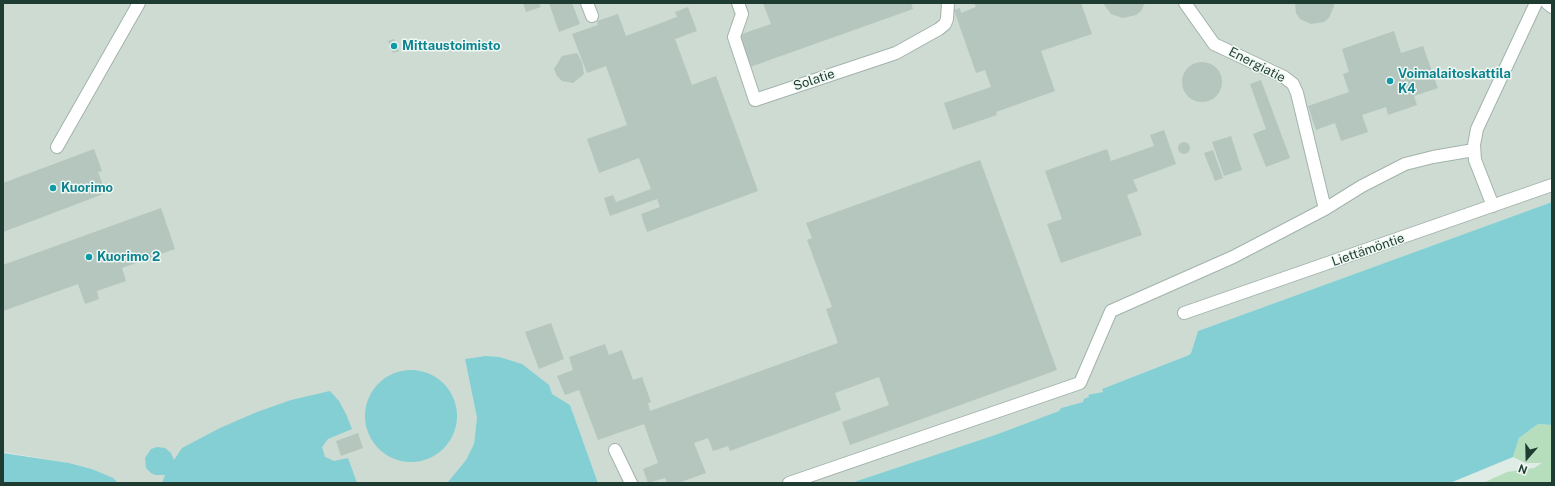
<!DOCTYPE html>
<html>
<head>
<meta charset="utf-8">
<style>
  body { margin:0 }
  #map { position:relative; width:1555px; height:486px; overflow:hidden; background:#dfebe5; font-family:"Public Sans",sans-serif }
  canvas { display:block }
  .frame { position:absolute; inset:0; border:4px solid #1f3c32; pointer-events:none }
  .north { position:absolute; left:1507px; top:438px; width:40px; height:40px; -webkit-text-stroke:3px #eff8f3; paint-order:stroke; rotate:200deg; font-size:11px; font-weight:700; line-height:16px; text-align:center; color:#1f3c32 }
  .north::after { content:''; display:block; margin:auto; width:14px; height:18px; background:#1f3c32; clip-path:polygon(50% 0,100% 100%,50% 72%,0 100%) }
</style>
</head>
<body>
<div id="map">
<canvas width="1555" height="486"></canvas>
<div class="frame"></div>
<div class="north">N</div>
</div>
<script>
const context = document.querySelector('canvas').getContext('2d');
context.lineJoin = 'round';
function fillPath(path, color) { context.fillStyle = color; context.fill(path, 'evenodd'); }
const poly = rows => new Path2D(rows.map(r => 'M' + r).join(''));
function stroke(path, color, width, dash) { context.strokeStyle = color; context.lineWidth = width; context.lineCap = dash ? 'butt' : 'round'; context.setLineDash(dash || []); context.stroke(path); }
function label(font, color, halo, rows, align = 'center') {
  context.font = font + ' "Public Sans",sans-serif'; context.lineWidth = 3; context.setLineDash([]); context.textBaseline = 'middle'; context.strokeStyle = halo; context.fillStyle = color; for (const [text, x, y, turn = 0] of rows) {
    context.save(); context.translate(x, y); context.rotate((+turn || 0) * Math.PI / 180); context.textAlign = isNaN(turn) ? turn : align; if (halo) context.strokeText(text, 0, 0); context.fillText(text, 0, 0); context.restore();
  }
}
const built = poly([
  [3,3,1552,3,1552,202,1198,331,1191,353,1189,355,1102,389,1103,392,1088,396,1089,397,1083,402,1061,408,1059,411,995,435,851,483,598,483,570,405,485,356,465,359,477,418,474,444,466,460,447,483,118,483,93,469,69,463,3,452]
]);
const green = poly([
  [1538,424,1552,425,1552,483,1483,483,1507,472,1534,468,1542,463,1526,463,1513,457,1519,438]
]);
const water = poly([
  [1552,202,1552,425,1538,424,1519,438,1513,457,1450,483,851,483,995,435,1059,411,1061,408,1083,402,1084,399,1089,397,1088,395,1103,392,1102,389,1189,355,1191,353,1198,331],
  [485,356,499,357,522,364,549,385,552,394,570,405,598,483,447,483,466,460,474,444,477,418,465,359],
  '365 416a46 46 0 1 1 92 0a46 46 0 1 1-92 0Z',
  [330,391,339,401,346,414,352,429,328,439,322,447,325,457,334,461,348,458,357,483,162,483,165,475,155,475,151,473,146,468,145,458,151,449,157,447,165,448,171,453,174,460,182,448,220,428,257,412,291,400],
  [3,453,69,463,92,469,113,478,118,483,3,483]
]);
const building = poly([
  [523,3,539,3,541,7,526,12],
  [549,3,572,3,580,24,559,32],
  [763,3,911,3,913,9,750,67,739,35,771,24],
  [974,3,1081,3,1092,34,1041,51,1055,91,996,112,997,115,953,130,944,103,991,87,985,70,976,73,954,10,960,8,961,13,976,7],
  [1103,3,1145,3,1141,11,1136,15,1123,18,1111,14],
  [1295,3,1334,3,1334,6,1329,18,1324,22,1311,24,1300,19,1296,13],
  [688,7,697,31,675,39,692,85,716,76,758,191,647,232,641,214,660,207,657,199,610,216,604,198,613,195,616,202,651,189,639,158,599,173,587,139,627,125,606,66,587,73,572,34,598,25,597,21,618,14,626,36,677,17,675,12],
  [1394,31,1401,53,1423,46,1438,88,1414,96,1417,105,1388,115,1386,107,1362,115,1368,132,1341,141,1335,123,1316,130,1308,106,1349,92,1343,74,1349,72,1342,49],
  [394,39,399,51,393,53,388,41],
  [577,53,582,62,584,74,573,83,562,81,557,76,554,69,562,56],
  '1182 82a20 20 0 1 1 40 0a20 20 0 1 1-40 0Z',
  [1261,80,1290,158,1266,167,1253,134,1266,129,1250,84],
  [1164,130,1176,164,1133,180,1138,191,1127,195,1142,235,1061,263,1047,224,1062,219,1045,171,1107,149,1111,161,1154,146,1150,135],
  [1231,136,1242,170,1224,176,1212,142],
  '1178 148a6 6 0 1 1 12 0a6 6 0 1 1-12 0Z',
  [94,149,102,171,98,172,106,193,3,232,3,183],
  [1213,150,1223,178,1215,181,1204,153],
  [980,160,1057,370,850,445,842,422,889,405,879,377,835,393,841,410,730,451,728,446,713,451,708,438,694,443,706,473,678,483,667,483,665,478,648,483,643,469,658,463,644,424,598,440,579,390,565,395,557,376,573,370,569,357,605,344,609,355,622,350,633,380,642,377,651,402,648,403,650,411,838,343,826,309,832,307,807,240,812,238,806,223],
  [161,208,175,249,122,268,126,281,97,291,99,299,85,304,78,284,3,311,3,265],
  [551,323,564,359,539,369,525,332],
  [358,433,363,448,341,456,336,441]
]);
const minor = poly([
  [587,3,592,16],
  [738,3,742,14,734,37,755,100,896,53,939,29,945,24,947,19,948,3],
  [1185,3,1214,44,1284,77,1293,84,1297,93,1325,209],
  [1547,3,1552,7],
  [57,147,139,3],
  [1493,206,1475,160,1474,145,1477,129,1536,3],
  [1184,313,1552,185],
  [615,450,631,483],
  [789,483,1080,383,1111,311,1233,257,1325,209,1362,186,1405,164,1433,157,1474,150]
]);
const markers = [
  [394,46,4,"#0f9aa8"],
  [1390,81,4,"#0f9aa8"],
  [53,188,4,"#0f9aa8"],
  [89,257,4,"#0f9aa8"]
];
const cultureNames = [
  ["Mittaustoimisto",402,46],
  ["Voimalaitoskattila",1398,74],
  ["K4",1398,89],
  ["Kuorimo",61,188],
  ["Kuorimo 2",97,257]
];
const streetNames = [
  ["Energiatie",1257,65,27],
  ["Solatie",814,80,-18],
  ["Liettämöntie",1368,250,-19]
];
fillPath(built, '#cddbd3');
fillPath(green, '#b6debd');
fillPath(water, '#83cfd4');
fillPath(building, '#b4c6bd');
stroke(minor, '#a2b3ac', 14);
stroke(minor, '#fff', 12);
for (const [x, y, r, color] of markers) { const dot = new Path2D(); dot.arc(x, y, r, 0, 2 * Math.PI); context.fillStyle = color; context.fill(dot); stroke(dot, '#eff8f3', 1.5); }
label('bold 13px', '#0d838f', '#eff8f3', cultureNames, 'left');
label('13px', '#1f3c32', '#eff8f3', streetNames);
</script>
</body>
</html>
